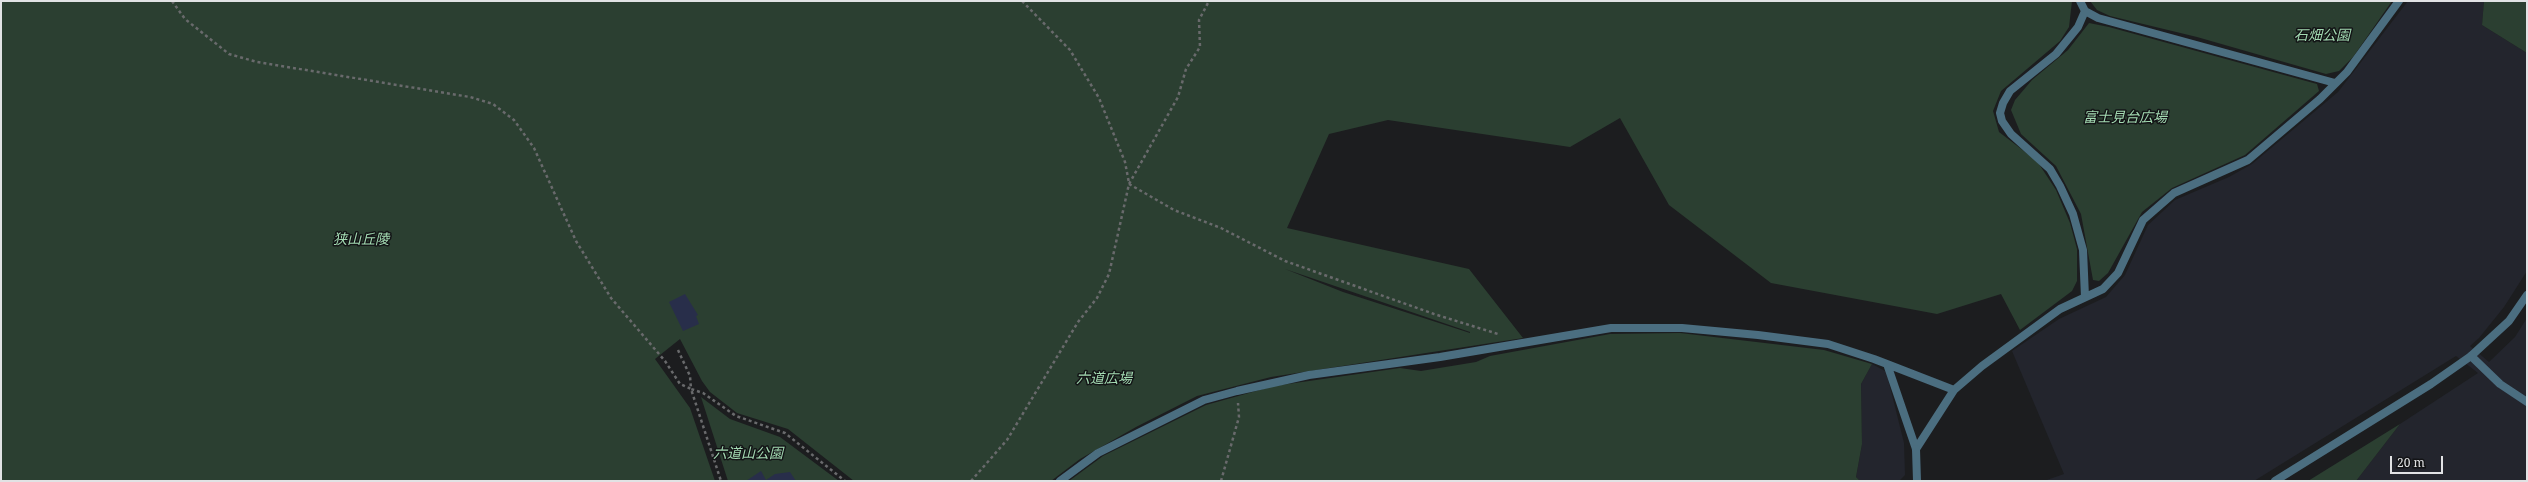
<!DOCTYPE html>
<html>
<head>
<meta charset="utf-8">
<style>
  body { margin:0 }
  #map { position:relative; width:2528px; height:482px; overflow:hidden; background:#1c1d1f; font-family:"Noto Serif",serif }
  canvas { display:block }
  .frame { position:absolute; inset:0; border:2px solid #e1e2e4; pointer-events:none }
  .scale { position:absolute; left:2390px; top:456px; width:53px; height:18px; box-sizing:border-box; border:2px solid #e1e2e4; border-top:0; padding-left:5px; font-size:12px; line-height:14px; white-space:nowrap; color:#e1e2e4; -webkit-text-stroke:3px #131416; paint-order:stroke }
</style>
</head>
<body>
<div id="map">
<canvas width="2528" height="482"></canvas>
<div class="frame"></div>
<div class="scale">20 m</div>
</div>
<script>
const context = document.querySelector('canvas').getContext('2d');
context.lineJoin = 'round';
function fillPath(path, color) { context.fillStyle = color; context.fill(path, 'evenodd'); }
const poly = rows => new Path2D(rows.map(r => 'M' + r).join(''));
function stroke(path, color, width, dash) { context.strokeStyle = color; context.lineWidth = width; context.lineCap = dash ? 'butt' : 'round'; context.setLineDash(dash || []); context.stroke(path); }
function label(font, color, halo, rows, align = 'center') {
  context.font = font + ' "Noto Serif","Noto Sans JP",serif'; context.lineWidth = 3; context.setLineDash([]); context.textBaseline = 'middle'; context.strokeStyle = halo; context.fillStyle = color; for (const [text, x, y, turn = 0] of rows) {
    context.save(); context.translate(x, y); context.rotate((+turn || 0) * Math.PI / 180); context.textAlign = isNaN(turn) ? turn : align; if (halo) context.strokeText(text, 0, 0); context.fillText(text, 0, 0); context.restore();
  }
}
const built = poly([
  [2408,1,2484,1,2482,25,2527,53,2527,271,2504,307,2479,338,2470,346,2489,362,2515,337,2527,318,2527,481,2356,481,2400,424,2478,373,2456,356,2254,481,2044,481,2064,474,2012,351,2059,319,2106,297,2125,275,2148,225,2175,200,2229,177,2252,164,2338,92],
  [1872,364,1885,371,1888,379,1904,443,1905,475,1899,481,1860,481,1856,477,1862,444,1861,384]
]);
const green = poly([
  [1,1,2072,1,2069,27,2060,41,2001,91,1993,111,1999,132,2037,161,2056,190,2070,223,2077,249,2077,281,2072,291,2020,330,2001,294,1937,314,1771,283,1669,205,1620,118,1570,147,1388,120,1329,134,1287,228,1469,269,1523,338,1271,377,1197,396,1136,427,1080,459,1051,481,854,481,788,429,737,413,710,392,702,381,680,339,655,359,690,408,715,481,1,481],
  [1285,269,1470,332,1470,333,1343,292],
  [2090,1,2392,1,2353,57,2339,71,2326,74,2197,37,2110,16,2097,10],
  [2484,1,2527,1,2527,53,2482,25],
  [2089,23,2109,27,2317,84,2319,91,2245,155,2172,188,2142,212,2108,273,2099,281,2093,280,2081,214,2056,166,2021,134,2011,110,2015,100,2032,80,2068,50],
  [1680,333,1824,350,1872,364,1861,384,1862,444,1856,477,1860,481,1069,481,1103,456,1206,405,1274,386,1400,368,1421,371,1476,362,1490,356,1610,334],
  [701,397,730,419,780,437,839,481,728,481],
  [2400,424,2356,481,2308,481]
]);
const building = poly([
  [685,294,698,315,696,316,699,324,683,331,669,302],
  [761,471,766,480,775,474,790,472,796,481,746,481]
]);
const path = poly([
  [172,1,185,19,229,54,257,62,470,97,493,104,514,120,534,148,576,241,611,298,665,361,680,384,691,389,721,481],
  [1022,1,1070,50,1099,98,1125,162,1129,183],
  [1129,184,1174,210,1221,228,1285,261,1434,314,1498,334],
  [678,350,690,376,691,389,703,393,736,416,785,433,845,481],
  [971,481,1007,440,1078,322,1097,298,1109,274,1129,184,1178,97,1186,69,1200,47,1199,20,1209,1],
  [1221,481,1239,417,1238,403]
]);
const service = poly([
  [2080,1,2085,11,2098,18,2335,83],
  [2085,11,2078,27,2056,54,2010,91,2003,103,2000,113,2002,121,2011,134,2050,169,2060,186,2073,214,2083,250,2085,297],
  [2471,356,2500,384,2527,402],
  [1887,364,1954,390],
  [1916,449,1954,390,1982,366,2060,309,2103,289,2118,273,2143,220,2174,193,2248,160,2320,99,2347,72,2399,1],
  [1060,481,1098,453,1204,400,1237,391,1309,375,1440,357,1611,328,1682,328,1758,335,1828,344,1874,359,1887,364,1916,449]
]);
const minor = poly([
  [1916,449,1917,481]
]);
const tertiary = poly([
  [2275,481,2431,384,2471,356,2509,321,2527,295]
]);
const parkNames = [
  ["石畑公園",2322,36],
  ["富士見台広場",2125,118],
  ["狭山丘陵",361,240],
  ["六道広場",1104,379],
  ["六道山公園",748,454]
];
fillPath(built, '#23252d');
fillPath(green, '#2b3f31');
fillPath(building, '#282e4a');
stroke(path, '#696a6c', 2.5, [3, 3]);
stroke(service, '#4b6e80', 8);
stroke(minor, '#4b6e80', 8);
stroke(tertiary, '#4b6e80', 8);
label('italic 14px', '#a3dab2', '#131416', parkNames);
</script>
</body>
</html>
